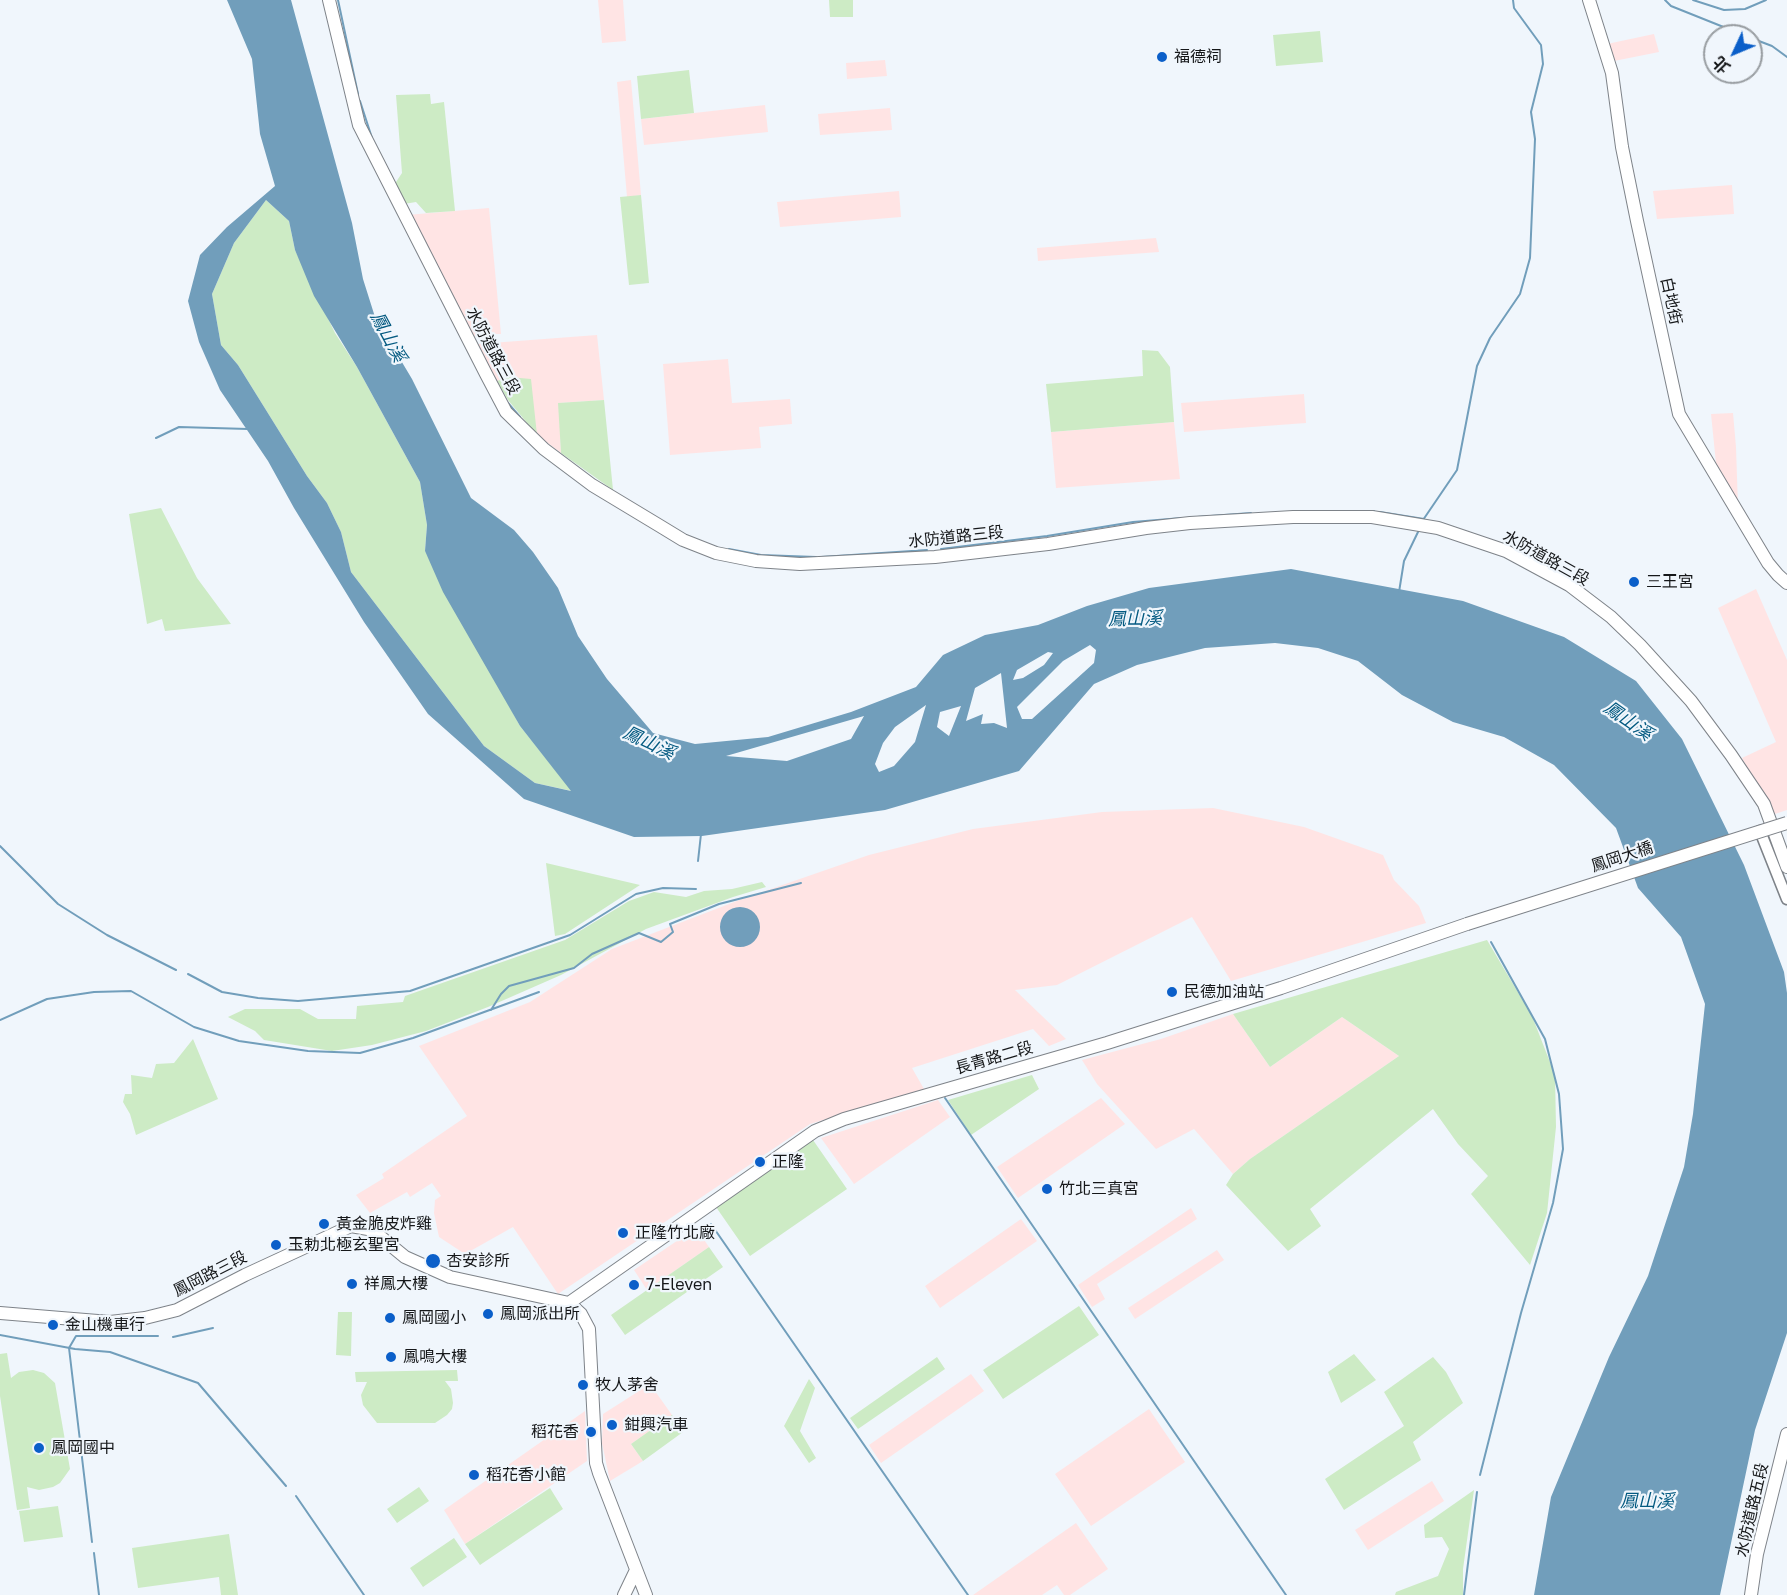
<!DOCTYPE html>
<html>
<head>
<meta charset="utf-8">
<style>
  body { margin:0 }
  #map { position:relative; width:1787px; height:1595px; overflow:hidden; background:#f0f6fc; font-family:"Golos Text","Noto Sans TC",sans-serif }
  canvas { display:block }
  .north { position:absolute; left:1703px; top:24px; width:60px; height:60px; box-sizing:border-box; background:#f0f6fc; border:2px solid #989da1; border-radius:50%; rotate:226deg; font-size:16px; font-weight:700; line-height:24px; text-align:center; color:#151719 }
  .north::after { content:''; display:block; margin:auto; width:21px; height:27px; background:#0b5fc9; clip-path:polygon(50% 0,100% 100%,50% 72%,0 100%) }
</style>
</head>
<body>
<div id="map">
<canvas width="1787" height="1595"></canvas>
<div class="north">北</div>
</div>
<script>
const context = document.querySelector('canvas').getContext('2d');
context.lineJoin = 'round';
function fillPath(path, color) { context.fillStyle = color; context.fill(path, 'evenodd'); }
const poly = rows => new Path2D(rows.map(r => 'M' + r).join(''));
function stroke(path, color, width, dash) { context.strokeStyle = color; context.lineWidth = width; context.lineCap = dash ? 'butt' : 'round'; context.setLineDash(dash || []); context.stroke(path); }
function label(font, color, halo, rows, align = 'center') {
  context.font = font + ' "Golos Text","Noto Sans TC",sans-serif'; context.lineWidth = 4.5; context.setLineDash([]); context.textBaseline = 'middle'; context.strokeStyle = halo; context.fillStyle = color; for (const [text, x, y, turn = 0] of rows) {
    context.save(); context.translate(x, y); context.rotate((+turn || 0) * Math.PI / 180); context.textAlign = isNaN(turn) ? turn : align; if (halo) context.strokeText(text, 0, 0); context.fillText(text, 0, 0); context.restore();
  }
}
const industrial = poly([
  [598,0,623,0,626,41,602,43],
  [1654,34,1659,52,1614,61,1607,44],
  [885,60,887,76,847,79,846,63],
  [631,80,641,195,627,197,617,82],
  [765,105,768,132,644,145,641,119],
  [890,108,892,130,820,135,818,114],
  [1732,185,1734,214,1657,219,1653,191],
  [899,191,901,217,780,227,777,202],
  [489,208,501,334,480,334,471,338,407,215],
  [1156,238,1159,252,1038,261,1037,248],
  [597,335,604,400,559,403,561,453,537,435,509,377,497,381,478,344],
  [728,359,732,403,790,399,792,424,759,427,761,448,670,455,663,364],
  [1304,394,1306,423,1184,432,1181,403],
  [1733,413,1736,447,1738,507,1717,473,1711,414],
  [1174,422,1180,479,1056,488,1051,432],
  [1756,589,1787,660,1787,810,1772,815,1742,758,1776,742,1718,608],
  [1213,808,1304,827,1383,855,1394,880,1419,906,1426,923,1231,981,1192,917,1057,985,1015,990,1066,1039,1049,1046,1033,1029,912,1068,924,1089,810,1124,558,1294,513,1227,465,1254,439,1237,434,1213,435,1200,441,1196,432,1183,410,1197,407,1192,370,1213,356,1195,384,1178,382,1174,467,1116,419,1046,530,1002,612,949,742,899,869,855,973,829,1102,812],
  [1233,1014,1270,1067,1342,1017,1399,1056,1250,1159,1233,1174,1194,1129,1156,1149,1097,1084,1082,1060,1161,1039],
  [1101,1098,1125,1124,1018,1198,997,1167],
  [938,1100,950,1117,854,1184,821,1138],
  [1191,1208,1197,1219,1097,1284,1105,1299,1092,1307,1078,1285],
  [1021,1219,1037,1241,940,1308,925,1286],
  [696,1228,709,1247,647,1290,634,1270],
  [1217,1250,1224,1260,1135,1319,1128,1308],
  [971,1374,984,1391,881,1463,869,1445],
  [650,1384,672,1415,631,1444,643,1461,610,1481,602,1443,603,1414],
  [1149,1409,1185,1462,1091,1526,1055,1474],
  [585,1411,587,1461,465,1544,444,1510],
  [1432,1481,1444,1501,1368,1550,1355,1530],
  [1076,1523,1108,1569,1070,1595,1064,1595,1057,1585,1042,1595,973,1595]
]);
const green = poly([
  [829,0,853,0,853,17,830,17],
  [1320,31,1323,62,1276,66,1273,35],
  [689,70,694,113,641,119,637,76],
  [430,94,431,104,444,102,455,211,426,213,416,202,404,204,394,185,402,173,396,95],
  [641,195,649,283,629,285,620,197],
  [266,200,289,221,295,250,335,333,357,367,420,482,427,525,425,551,520,726,572,791,535,783,484,746,351,572,341,532,327,503,307,476,238,365,221,345,212,294,234,243],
  [1142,350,1158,351,1170,367,1174,422,1051,432,1046,384,1143,376],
  [509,377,531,379,537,435,508,400,497,381],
  [604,400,613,490,561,453,558,403],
  [161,508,197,578,231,624,165,631,162,619,147,624,129,514],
  [546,863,640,885,565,934,555,936],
  [762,882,766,887,733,897,646,929,561,975,488,1007,426,1031,372,1045,332,1051,264,1040,255,1031,228,1017,245,1009,300,1009,318,1019,356,1019,357,1006,403,1002,405,996,565,940,629,901,654,892,686,897,704,891,732,889],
  [1487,940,1532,1016,1555,1075,1556,1127,1547,1213,1530,1265,1471,1194,1488,1176,1458,1144,1433,1109,1310,1209,1321,1226,1288,1251,1226,1185,1233,1174,1250,1159,1399,1056,1342,1017,1270,1067,1233,1014],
  [193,1039,218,1099,136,1135,130,1114,123,1102,125,1094,132,1094,131,1075,152,1078,156,1064,174,1063],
  [1032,1075,1039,1089,971,1135,948,1100],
  [813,1140,847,1189,750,1256,716,1207],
  [709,1247,723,1267,625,1335,611,1315],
  [1079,1306,1099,1335,1003,1399,983,1370],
  [338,1312,352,1312,351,1356,336,1355],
  [7,1353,11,1378,19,1372,33,1370,44,1373,55,1383,70,1469,60,1483,53,1487,39,1490,27,1487,30,1508,17,1510,0,1396,0,1354],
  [1354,1354,1376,1380,1341,1403,1328,1372],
  [937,1357,945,1369,858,1429,850,1418],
  [1433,1357,1446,1372,1463,1403,1413,1442,1421,1460,1344,1510,1325,1479,1404,1426,1384,1392],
  [457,1370,458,1381,445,1381,451,1389,453,1403,452,1409,447,1415,435,1423,377,1423,363,1405,361,1395,367,1382,356,1382,355,1372],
  [809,1379,815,1388,800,1431,816,1458,809,1463,784,1426],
  [672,1415,683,1432,643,1461,631,1444],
  [419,1487,429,1501,397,1523,387,1509],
  [550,1488,563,1509,480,1565,465,1544],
  [1474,1490,1463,1569,1463,1595,1395,1595,1396,1592,1438,1576,1449,1549,1442,1537,1425,1538,1424,1525],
  [58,1506,63,1537,24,1542,19,1511],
  [229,1534,238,1595,221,1595,219,1577,138,1588,132,1548],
  [454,1538,467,1557,423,1587,410,1568]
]);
const water = poly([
  [227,0,291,0,352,223,363,279,375,317,412,379,471,498,514,530,533,552,558,588,578,636,607,679,653,733,695,744,768,737,851,712,916,687,943,655,985,635,1038,625,1087,606,1149,588,1291,569,1463,601,1564,637,1636,681,1682,739,1744,865,1784,972,1787,993,1787,1333,1755,1430,1720,1595,1534,1595,1551,1497,1609,1357,1648,1276,1684,1167,1693,1114,1705,1004,1681,937,1638,888,1616,828,1554,765,1504,737,1453,722,1402,695,1358,661,1318,648,1275,643,1205,648,1137,665,1094,684,1019,771,885,810,702,836,634,837,524,799,428,714,364,622,294,508,268,461,220,390,199,342,188,301,200,255,227,227,275,186,260,134,252,59],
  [266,200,289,221,295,250,314,296,357,367,420,482,427,525,425,551,443,592,520,726,571,791,535,783,484,746,351,572,341,532,327,503,307,476,238,365,221,345,212,294,234,243],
  [1090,645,1096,650,1094,663,1032,719,1022,719,1017,707,1063,661],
  [1048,652,1053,653,1044,665,1023,678,1013,680,1017,670],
  [1001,673,1007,728,994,723,981,724,983,714,966,721,975,688],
  [926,705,915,742,894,766,879,772,875,764,883,743,895,727],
  [961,706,949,736,937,727,940,712],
  [864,716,851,739,787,761,726,756],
  '720 927a20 20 0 1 1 40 0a20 20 0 1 1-40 0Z'
]);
const stream = poly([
  [338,0,358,94],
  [1665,0,1671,6,1746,36],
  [1693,0,1724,10,1745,9,1766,0],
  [1751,38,1772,46,1787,57],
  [360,101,372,138],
  [508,403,520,417],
  [156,438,179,427,248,429],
  [1296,511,1374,511],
  [1380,512,1424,519],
  [1197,517,1251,513],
  [1423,520,1457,470,1477,366,1490,338,1520,294,1530,258,1535,139,1531,112,1543,64,1541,45,1514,8,1513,0],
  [729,549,761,555,816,557],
  [941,549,1047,536,1133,522,1182,518],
  [821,557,927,550],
  [1399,592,1404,561,1418,532],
  [0,846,58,904,107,935,176,970],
  [698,861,701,834],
  [188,974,222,992,258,998,298,1001,410,991,570,935,636,894,663,888,696,889],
  [491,1010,501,994,509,986,574,968,592,954,639,933,661,942,673,932,670,924,719,904,801,883],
  [0,1020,47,999,94,992,131,991,194,1027,239,1041,308,1051,360,1053,413,1038,539,992],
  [945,1098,1286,1595],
  [711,1224,968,1595],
  [0,1335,75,1349,110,1352,198,1383,286,1486],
  [173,1337,213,1328],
  [69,1348,92,1542],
  [69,1348,76,1336,158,1336],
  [1480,1475,1521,1313,1553,1203,1563,1149,1559,1094,1545,1039,1491,942],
  [296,1496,364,1595],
  [94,1553,99,1595],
  [1464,1595,1477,1492]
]);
const minor = poly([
  [1760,831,1787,899]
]);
const tertiary = poly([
  [329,0,359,125,486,374,506,412,544,449,592,485,660,526,683,540,716,553,756,561,800,564,935,557,1048,544,1146,528,1190,523,1293,517,1372,517,1438,528,1506,551,1569,585,1611,617,1640,645,1691,701,1731,755,1764,804,1787,867],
  [1589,0,1612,73,1622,147,1637,221,1679,414,1768,563,1778,575,1787,583],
  [569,1303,815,1131,844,1119,1107,1043,1281,988,1467,924],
  [0,1313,110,1322,145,1318,177,1310,245,1275,351,1226,368,1229,377,1234,405,1257,450,1277,569,1303,581,1314,589,1329,596,1463,599,1473,646,1595],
  [624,1595,636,1570],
  [1751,1595,1757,1554,1787,1434]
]);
const tertiaryBridge = poly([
  [1467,924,1787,823]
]);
const markers = [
  [1162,57,6,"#0b5fc9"],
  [1634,582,6,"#0b5fc9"],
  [1172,992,6,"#0b5fc9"],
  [760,1162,6,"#0b5fc9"],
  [1047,1189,6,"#0b5fc9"],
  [324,1224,6,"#0b5fc9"],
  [623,1233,6,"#0b5fc9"],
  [276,1245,6,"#0b5fc9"],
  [433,1261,8,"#0b5fc9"],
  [352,1284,6,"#0b5fc9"],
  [634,1285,6,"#0b5fc9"],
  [488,1314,6,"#0b5fc9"],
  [390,1318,6,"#0b5fc9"],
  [53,1325,6,"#0b5fc9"],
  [391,1357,6,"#0b5fc9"],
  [583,1385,6,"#0b5fc9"],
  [612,1425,6,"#0b5fc9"],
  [591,1432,6,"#0b5fc9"],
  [39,1448,6,"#0b5fc9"],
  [474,1475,6,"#0b5fc9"]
];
const poiNames = [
  ["福德祠",1174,57],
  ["三王宮",1646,582],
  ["民德加油站",1184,992],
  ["正隆",772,1162],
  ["竹北三真宮",1059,1189],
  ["黃金脆皮炸雞",336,1224],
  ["正隆竹北廠",635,1233],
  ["玉勅北極玄聖宮",288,1245],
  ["杏安診所",446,1261],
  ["祥鳳大樓",364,1284],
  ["7-Eleven",646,1285],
  ["鳳岡派出所",500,1314],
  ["鳳岡國小",402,1318],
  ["金山機車行",65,1325],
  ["鳳鳴大樓",403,1357],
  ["牧人茅舍",595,1385],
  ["鉗興汽車",624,1425],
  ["稻花香",579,1432,"right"],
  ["鳳岡國中",51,1448],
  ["稻花香小館",486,1475]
];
const streetNames = [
  ["白地街",1671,301,78],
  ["水防道路三段",493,351,62],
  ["水防道路三段",956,537,-6],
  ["水防道路三段",1546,558,29],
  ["鳳岡大橋",1622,857,-18],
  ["長青路二段",994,1058,-16],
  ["鳳岡路三段",210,1274,-27],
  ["水防道路五段",1752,1510,-77]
];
const waterNames = [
  ["鳳山溪",388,337,62],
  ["鳳山溪",1135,619,-1],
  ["鳳山溪",1628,721,35],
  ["鳳山溪",649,743,25],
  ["鳳山溪",1647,1501]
];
fillPath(industrial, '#ffe4e4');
fillPath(green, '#cdebc5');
fillPath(water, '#719ebb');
stroke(stream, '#719ebb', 2);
stroke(minor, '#7e8389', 13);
stroke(tertiary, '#7e8389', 14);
stroke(minor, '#fff', 10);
stroke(tertiary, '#fff', 12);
stroke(tertiaryBridge, '#7e8389', 14, []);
stroke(tertiaryBridge, '#fff', 12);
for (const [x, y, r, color] of markers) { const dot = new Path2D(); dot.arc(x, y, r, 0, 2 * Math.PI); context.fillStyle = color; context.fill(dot); stroke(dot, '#f0f6fc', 2); }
label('16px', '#151719', '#f0f6fc', poiNames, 'left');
label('16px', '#151719', '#f0f6fc', streetNames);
label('italic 18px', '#045a81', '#f0f6fc', waterNames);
</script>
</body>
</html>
